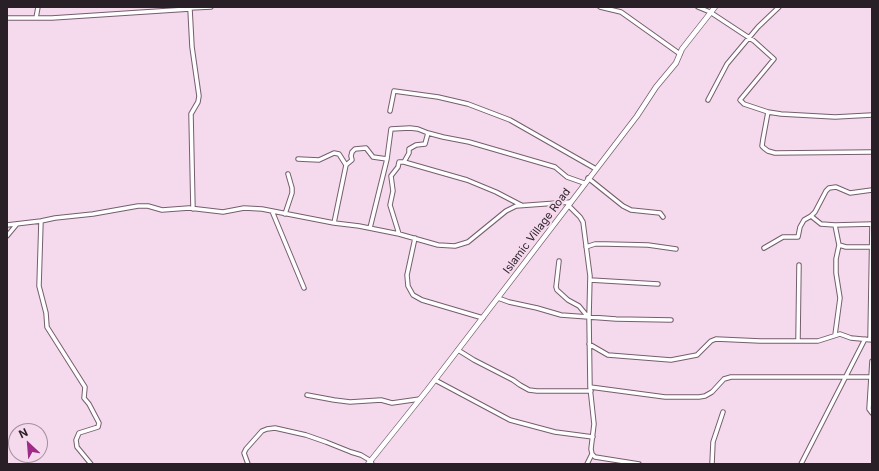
<!DOCTYPE html>
<html>
<head>
<meta charset="utf-8">
<style>
  body { margin:0 }
  #map { position:relative; width:879px; height:471px; overflow:hidden; background:#f5daed; font-family:Inter,sans-serif }
  canvas { display:block }
  .frame { position:absolute; inset:0; border:8px solid #291f26; pointer-events:none }
  .north { position:absolute; left:8px; top:423px; width:40px; height:40px; box-sizing:border-box; background:#f5daed; border:1px solid #a38f9d; border-radius:50%; rotate:334deg; font-size:11px; font-weight:700; line-height:16px; text-align:center; color:#291f26 }
  .north::after { content:''; display:block; margin:auto; width:14px; height:18px; background:#9d2b87; clip-path:polygon(50% 0,100% 100%,50% 72%,0 100%) }
</style>
</head>
<body>
<div id="map">
<canvas width="879" height="471"></canvas>
<div class="frame"></div>
<div class="north">N</div>
</div>
<script>
const context = document.querySelector('canvas').getContext('2d');
context.lineJoin = 'round';
const poly = rows => new Path2D(rows.map(r => 'M' + r).join(''));
function stroke(path, color, width, dash) { context.strokeStyle = color; context.lineWidth = width; context.lineCap = dash ? 'butt' : 'round'; context.setLineDash(dash || []); context.stroke(path); }
function label(font, color, halo, rows, align = 'center') {
  context.font = font + ' Inter,sans-serif'; context.lineWidth = 4; context.setLineDash([]); context.textBaseline = 'middle'; context.strokeStyle = halo; context.fillStyle = color; for (const [text, x, y, turn = 0] of rows) {
    context.save(); context.translate(x, y); context.rotate((+turn || 0) * Math.PI / 180); context.textAlign = isNaN(turn) ? turn : align; if (halo) context.strokeText(text, 0, 0); context.fillText(text, 0, 0); context.restore();
  }
}
const minor = poly([
  [600,7,621,12,680,54],
  [698,7,710,12,754,41,774,59,740,100,744,104,768,112,763,139,762,146,764,148,768,151,775,153,872,152],
  [190,8,211,7],
  [7,18,52,18,190,9,192,47,199,96,198,102,191,114,193,209],
  [36,18,38,7],
  [708,100,727,64,758,27,779,7],
  [390,111,394,91,438,97,468,104,510,120,596,169],
  [768,112,781,114,835,117,872,115],
  [298,159,319,160,334,153,339,154,346,165],
  [387,159,391,129,410,128,418,129,428,133],
  [404,162,467,180,496,192,521,205],
  [588,178,623,206,631,210,660,213,663,217],
  [568,205,580,217,583,222,590,276,589,317,590,387,594,424,591,449,592,454,595,457,639,464],
  [272,211,304,288],
  [285,214,292,193,292,188,288,174],
  [811,216,815,212,826,191,829,188,836,187,850,193,872,190],
  [41,221,39,286,46,313,47,327,85,387,84,398,89,404,99,423,98,427,79,433,76,440,77,447,91,464],
  [334,223,346,165,352,160,351,156,352,152,355,149,366,148,373,157,387,159,370,228],
  [7,225,41,221,55,218,93,214,138,206,148,206,162,210,189,208,223,212,244,208,262,209,334,223,359,226,399,234,438,245,455,246,468,242,506,211,516,206,571,202],
  [835,225,872,224],
  [399,234,390,205,393,191,391,176,398,167,399,162,404,162,409,153,409,149,416,145,425,144,428,133,443,137,469,142,555,167,567,177,584,183],
  [7,236,17,224],
  [415,238,407,275,408,286,413,295,422,300,483,318],
  [586,247,595,244,606,244,648,245,676,249],
  [764,248,783,237,798,237,800,227,804,220,811,216,821,224,835,225,839,245],
  [559,261,556,287,557,290,568,300,579,306,588,317],
  [590,280,658,284],
  [498,298,509,302,537,308,561,315,616,319,671,320],
  [835,335,840,298,836,273,836,259,839,245,846,247,871,247],
  [870,339,872,224],
  [798,340,799,265],
  [589,344,608,355,671,360,697,355,711,341,716,339,760,341,818,341,840,334,851,338,872,340],
  [458,350,474,360,513,380,520,385,529,390,537,391,591,391],
  [872,361,869,409,872,413],
  [435,380,510,420,555,432,593,437],
  [590,387,665,397,699,397,705,396,712,392,724,379,731,377,870,377],
  [307,395,334,400,350,402,381,400,392,403,420,399],
  [248,464,244,453,246,449,262,431,267,429,275,428,306,435,326,442,351,452,361,455,371,461,372,464],
  [587,464,592,454],
  [712,464,713,442,723,412],
  [801,464,865,339]
]);
const tertiary = poly([
  [368,464,428,389,637,116,656,87,676,63,682,49,715,7]
]);
const streetNames = [
  ["Islamic Village Road",537,231,-53]
];
stroke(minor, '#755e6e', 5.5);
stroke(tertiary, '#755e6e', 6);
stroke(minor, '#fff', 3.5);
stroke(tertiary, '#fff', 4.5);
label('11px', '#291f26', '#f5daed', streetNames);
</script>
</body>
</html>
